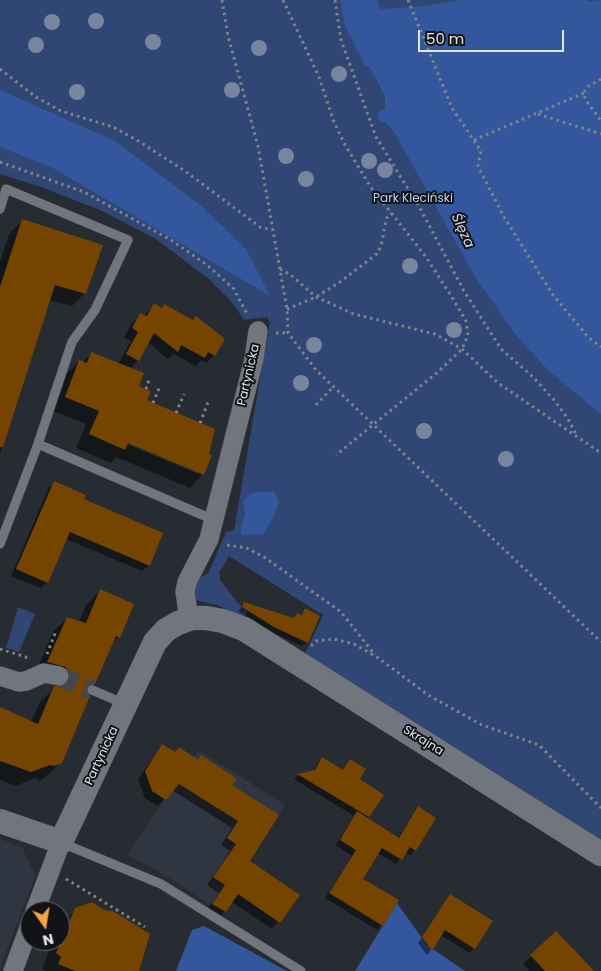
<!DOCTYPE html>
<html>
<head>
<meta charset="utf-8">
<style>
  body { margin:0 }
  #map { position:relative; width:601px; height:971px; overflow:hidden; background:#272b32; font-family:Poppins,sans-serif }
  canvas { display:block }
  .north { position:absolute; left:20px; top:901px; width:50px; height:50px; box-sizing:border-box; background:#121317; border:1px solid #66686c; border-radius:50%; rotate:167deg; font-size:14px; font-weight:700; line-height:20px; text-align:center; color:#e4e7ec }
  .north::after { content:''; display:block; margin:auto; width:18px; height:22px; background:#f5a346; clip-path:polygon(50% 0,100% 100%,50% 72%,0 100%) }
  .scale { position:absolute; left:418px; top:30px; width:146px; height:22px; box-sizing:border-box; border:2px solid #e4e7ec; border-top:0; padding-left:6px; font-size:15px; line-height:18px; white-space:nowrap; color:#e4e7ec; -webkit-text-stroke:4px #121317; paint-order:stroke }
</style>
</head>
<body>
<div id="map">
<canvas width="601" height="971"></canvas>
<div class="north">N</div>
<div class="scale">50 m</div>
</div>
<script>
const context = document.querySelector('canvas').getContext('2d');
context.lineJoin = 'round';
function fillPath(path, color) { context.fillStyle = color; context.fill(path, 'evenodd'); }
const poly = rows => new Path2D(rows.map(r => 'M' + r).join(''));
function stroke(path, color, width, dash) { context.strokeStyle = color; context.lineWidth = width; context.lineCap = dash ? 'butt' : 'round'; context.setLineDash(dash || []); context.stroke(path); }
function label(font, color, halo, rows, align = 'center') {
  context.font = font + ' Poppins,sans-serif'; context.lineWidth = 4; context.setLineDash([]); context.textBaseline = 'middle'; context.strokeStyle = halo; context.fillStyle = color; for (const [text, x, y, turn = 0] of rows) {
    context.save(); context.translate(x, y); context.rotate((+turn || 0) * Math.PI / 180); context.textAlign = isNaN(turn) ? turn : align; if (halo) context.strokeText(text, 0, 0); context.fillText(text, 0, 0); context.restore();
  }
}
const built = poly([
  [199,750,285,805,250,861,232,849,213,877,231,890,217,898,211,905,156,870,127,855],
  [0,839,22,847,35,876,0,968]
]);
const green = poly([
  [0,0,340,0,344,23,379,9,378,0,601,0,601,844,305,654,323,615,229,556,219,573,220,580,238,603,247,611,246,617,217,605,195,600,193,594,199,577,208,574,226,532,234,530,270,322,267,317,244,320,231,301,209,279,156,239,100,210,41,187,0,174],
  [18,607,35,614,19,652,6,648]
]);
const forest = poly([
  [340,0,378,0,380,9,426,6,461,0,586,0,588,2,601,0,601,414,548,370,516,335,476,278,393,130,386,123,379,121,378,112,385,109,385,96,369,66,365,66,344,23],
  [0,90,115,141,200,205,246,249,270,296,53,168,0,147],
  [260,492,274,492,279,501,273,518,263,534,241,535,241,528,245,514,243,501,250,494],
  [397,903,427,945,465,971,355,971],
  [204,926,287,971,176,971,192,930]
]);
const shadow = poly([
  [22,221,85,293,72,306,49,300,0,454,0,262,9,234],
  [154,305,214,355,206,363,201,360,196,366,174,354,168,359,148,342,138,360,130,369,145,401,208,455,203,474,190,488,116,457,111,463,76,448,86,424,53,411,65,375,79,362,82,363,91,354,118,364,131,341,124,337,132,323,141,314,144,316],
  [123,440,198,471,198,474,122,442],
  [54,483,83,500,149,565,142,571,66,539,47,582,41,588,11,576,48,489],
  [100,591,119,637,110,645,94,684,85,692,60,763,46,777,39,780,35,778,16,786,0,780,0,710,31,722,40,702,54,688,52,681,34,676,53,632,68,618,79,622,86,605],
  [244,604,293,619,297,614,300,616,305,610,307,642,302,646,269,631,238,611],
  [162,745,174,753,197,761,201,757,231,786,249,861,298,895,272,929,232,902,218,919,206,911,219,893,207,885,230,851,221,845,232,828,172,790,158,806,145,798,138,779],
  [322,759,342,771,350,761,359,780,368,816,366,818,397,839,418,808,415,850,410,855,405,852,396,864,378,853,362,879,397,901,377,930,325,898,352,856,336,845,354,816,294,779,298,775,313,771],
  [450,895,474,948,469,953,441,935,427,955,418,943],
  [76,910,138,971,46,971,42,968,54,941,60,941,61,924],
  [555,933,592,971,529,971,523,964]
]);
const building = poly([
  [22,219,103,245,86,294,55,285,3,447,0,447,0,287],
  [154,303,162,308,164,304,193,320,196,316,225,339,215,356,208,352,205,358,181,345,178,352,154,333,139,361,126,354,138,332,132,328,140,313,147,316],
  [91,352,144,373,139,386,151,391,147,400,215,429,209,454,212,455,204,475,128,443,125,450,89,434,99,411,65,397,79,360,87,363],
  [54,481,86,495,84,499,163,533,150,566,70,532,48,583,16,569],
  [100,589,134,604,120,638,116,636,95,684,86,687,86,691,90,696,62,763,54,766,50,765,31,772,0,761,0,707,38,724,54,686,63,686,70,679,66,667,47,662,67,617,86,623],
  [244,602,294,618,297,613,302,615,305,608,320,616,308,643,274,627,242,607],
  [162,744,175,752,179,747,198,760,201,755,237,779,232,785,279,815,250,861,300,895,280,923,238,894,226,912,212,904,225,885,213,877,236,844,227,838,238,821,179,784,166,800,152,791,145,771],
  [322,757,343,770,350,759,366,769,360,779,384,795,369,817,297,774,315,770],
  [418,806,436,818,416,851,410,847,402,860,382,848,363,879,399,900,383,926,329,893,356,850,340,840,357,811,399,838],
  [450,894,493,921,475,949,445,930,432,951,422,937],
  [92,902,104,910,113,911,150,934,139,971,75,971,58,964,61,957,56,953,75,908],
  [556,931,580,956,594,971,545,971,530,955]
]);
const minorTunnel = poly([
  [59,676,92,690]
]);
const path = poly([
  [222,0,228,36,258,146,287,309,288,333,316,370,601,642],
  [283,0,319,77,334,122,345,145,370,186,426,257,450,294,466,321,468,335,462,349,439,371,336,455],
  [335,0,341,40,376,137,421,210,464,291,501,349,533,377,555,401,568,419,576,434],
  [408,0,452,108,481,151,478,166,504,217,553,295,589,338,601,347],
  [0,69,36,97,61,111,113,127,140,142,185,171,260,227,272,230],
  [601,79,587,87,584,93,585,99,601,121],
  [538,114,601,134],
  [474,140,584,93],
  [0,162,84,192,171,240,207,265,234,289,248,316],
  [280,269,291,275,316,297,354,314,435,334,462,349,498,383,601,453],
  [287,309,316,297,340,282,378,253,382,242,386,219,391,213],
  [276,333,288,333],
  [146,389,148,382,153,384],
  [153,403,160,386],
  [316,405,333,387],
  [176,413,184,394],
  [200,423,208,402],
  [227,545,247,548,264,557,341,612,375,655],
  [311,646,316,641,334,639,354,644,377,657,428,695,482,725,539,745,601,808],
  [0,649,29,658],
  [47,654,56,631],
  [66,879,145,927]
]);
const service = poly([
  [0,209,6,189,128,240,95,310,72,342,38,444,214,520],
  [0,544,38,444],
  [92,690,125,704],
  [62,843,161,884,301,971]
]);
const minor = poly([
  [189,619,185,592,187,582,209,539,254,359,258,331],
  [0,676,19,682,26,681,44,673,59,676],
  [35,911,61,842],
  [13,971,30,925]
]);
const tertiary = poly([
  [0,821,61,842,155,642,166,630,178,623,192,618,206,618,223,621,244,629,601,854]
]);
const trees = [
  [96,21],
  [52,22],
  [153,42],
  [36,45],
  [259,48],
  [339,74],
  [232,90],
  [77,92],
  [286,156],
  [369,161],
  [385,170],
  [306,179],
  [410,266],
  [454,330],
  [314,345],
  [301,383],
  [424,431],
  [506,459]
];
const parkNames = [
  ["Park Kleciński",413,199]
];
const streetNames = [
  ["Partynicka",249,375,-77],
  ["Skrajna",423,741,32],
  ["Partynicka",102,756,-65]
];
const waterNames = [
  ["Ślęza",462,231,65]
];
fillPath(built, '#2f3641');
fillPath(green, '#304776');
fillPath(forest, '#34569c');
fillPath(shadow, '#0007');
fillPath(building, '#744400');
stroke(minorTunnel, '#43474e', 19, [19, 9]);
stroke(service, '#43464c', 10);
stroke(minor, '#43464c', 20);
stroke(tertiary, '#43464c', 25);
stroke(path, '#81848a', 3, [2.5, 4]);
stroke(service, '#71767e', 9);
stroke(minor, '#71767e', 19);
stroke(tertiary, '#71767e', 24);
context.fillStyle = '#78859e';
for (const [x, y] of trees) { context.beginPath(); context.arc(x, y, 8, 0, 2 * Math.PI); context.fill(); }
label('12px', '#bacff7', '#121317', parkNames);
label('12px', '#e4e7ec', '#121317', streetNames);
label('italic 14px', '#cfd9ee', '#121317', waterNames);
</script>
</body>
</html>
